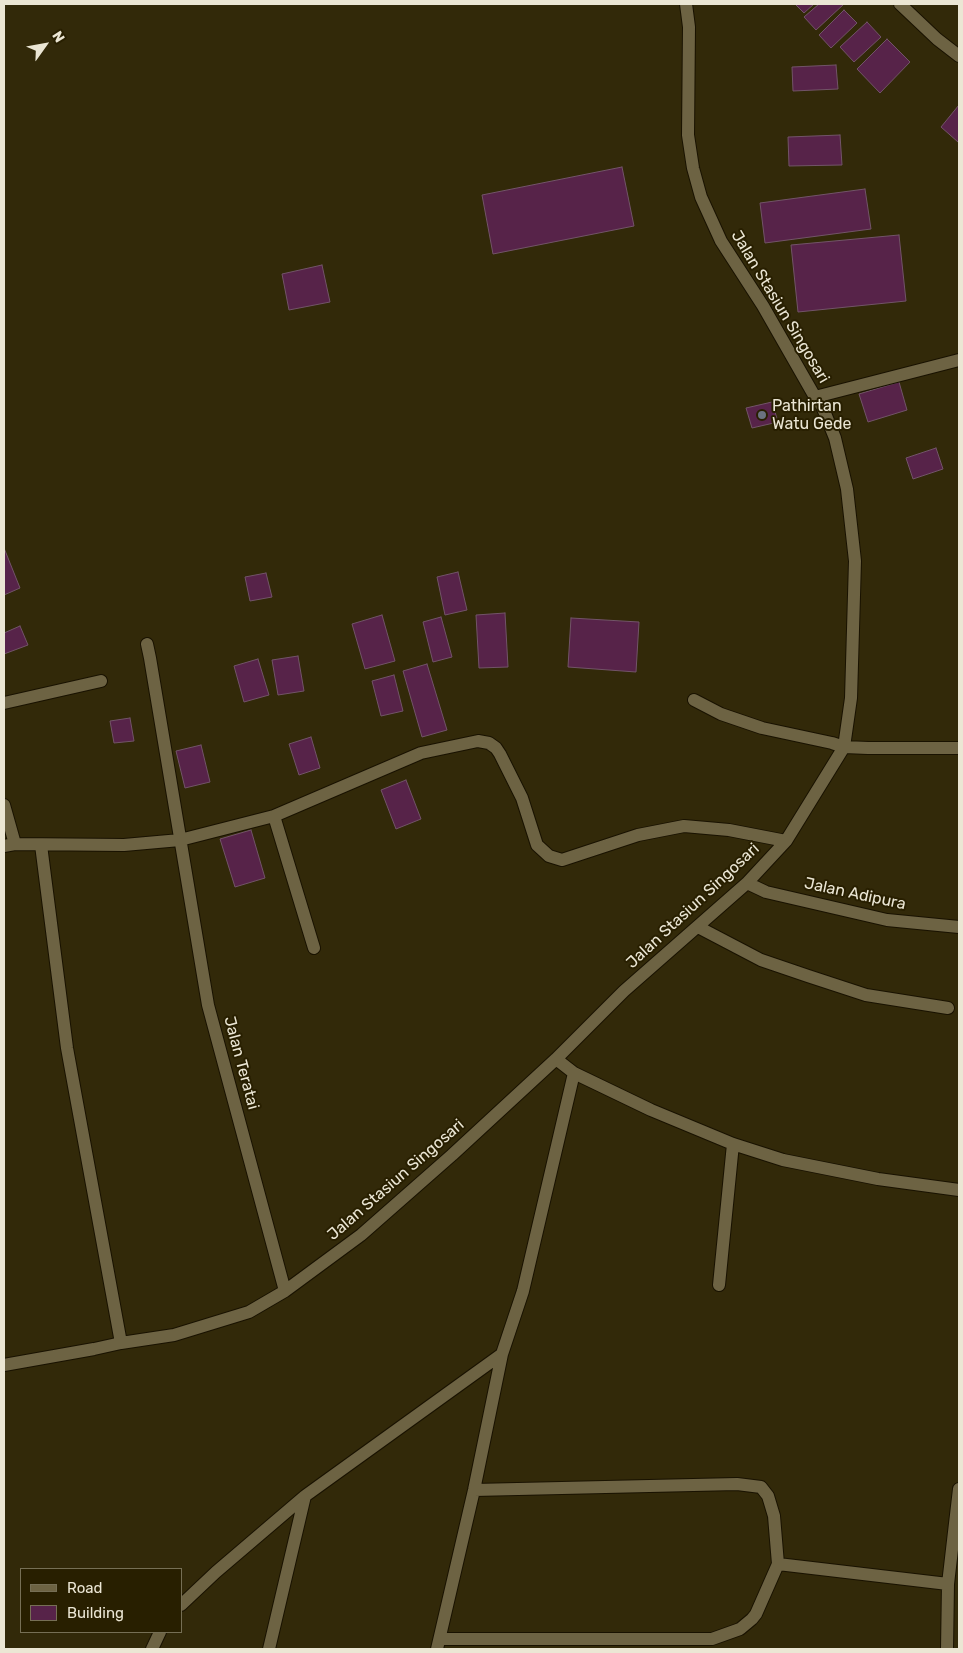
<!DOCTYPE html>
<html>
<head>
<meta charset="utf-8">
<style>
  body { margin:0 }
  #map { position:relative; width:963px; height:1653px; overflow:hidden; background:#322909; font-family:Rubik,sans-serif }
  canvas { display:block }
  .frame { position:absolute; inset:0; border:5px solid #ebe6d4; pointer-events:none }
  .legend { position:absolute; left:20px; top:1568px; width:162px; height:65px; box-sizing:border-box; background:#281f00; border:1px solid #766f55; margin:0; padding:6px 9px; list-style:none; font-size:15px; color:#ebe6d4 }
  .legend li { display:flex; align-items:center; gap:10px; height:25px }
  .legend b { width:25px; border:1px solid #766f55 }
  .north { position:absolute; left:20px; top:20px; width:50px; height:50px; -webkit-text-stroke:4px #281f00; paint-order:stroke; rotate:58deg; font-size:14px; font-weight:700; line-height:20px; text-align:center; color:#ebe6d4 }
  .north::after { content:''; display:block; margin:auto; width:18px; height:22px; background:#ebe6d4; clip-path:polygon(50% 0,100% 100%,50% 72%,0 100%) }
</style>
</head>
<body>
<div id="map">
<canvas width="963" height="1653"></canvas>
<div class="frame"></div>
<ul class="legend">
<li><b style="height:6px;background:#6d6343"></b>Road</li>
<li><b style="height:14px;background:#572349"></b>Building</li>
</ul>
<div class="north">N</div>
</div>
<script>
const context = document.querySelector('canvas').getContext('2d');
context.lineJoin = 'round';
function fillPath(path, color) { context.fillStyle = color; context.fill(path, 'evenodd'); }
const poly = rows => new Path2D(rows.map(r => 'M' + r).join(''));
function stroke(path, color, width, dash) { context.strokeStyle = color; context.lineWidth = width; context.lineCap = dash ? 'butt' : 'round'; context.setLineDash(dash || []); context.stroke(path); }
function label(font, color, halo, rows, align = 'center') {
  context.font = font + ' Rubik,sans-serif'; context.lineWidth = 4; context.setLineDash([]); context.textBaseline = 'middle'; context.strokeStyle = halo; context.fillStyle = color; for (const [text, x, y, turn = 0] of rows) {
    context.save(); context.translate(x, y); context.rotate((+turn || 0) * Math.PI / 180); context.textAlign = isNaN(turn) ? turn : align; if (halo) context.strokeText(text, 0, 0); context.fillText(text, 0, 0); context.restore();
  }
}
const building = poly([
  [795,4,814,4,804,13,795,4],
  [819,4,844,4,816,30,804,17,819,4],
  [844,10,857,23,831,48,819,35,844,10],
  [867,22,881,37,854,62,840,47,867,22],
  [887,39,910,62,880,93,857,69,887,39],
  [836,65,838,89,793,91,792,67,836,65],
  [959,105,959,140,958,142,941,127,959,105],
  [840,135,842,165,789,166,788,137,840,135],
  [622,167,634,226,493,254,482,195,622,167],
  [865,189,871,229,765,243,760,203,865,189],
  [899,235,906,301,798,312,791,245,899,235],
  [322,265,330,302,289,310,282,274,322,265],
  [899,382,907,410,868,422,859,394,899,382],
  [772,402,778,422,752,428,746,408,772,402],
  [936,448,943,469,913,479,906,458,936,448],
  [4,548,20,588,4,595,4,548],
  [458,572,467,610,445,615,437,577,458,572],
  [266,573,272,597,250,601,245,577,266,573],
  [505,613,508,667,479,668,476,615,505,613],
  [382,615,395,661,365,669,352,624,382,615],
  [441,617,452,657,433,662,423,622,441,617],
  [571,618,639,622,636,672,568,667,571,618],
  [20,626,28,645,4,654,4,633,20,626],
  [298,656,304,691,278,695,272,660,298,656],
  [258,659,269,695,244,702,234,666,258,659],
  [427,664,447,730,422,737,403,671,427,664],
  [394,675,403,711,381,716,372,681,394,675],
  [130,718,134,741,114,743,110,721,130,718],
  [311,737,320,768,299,775,289,744,311,737],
  [201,745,210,782,185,788,176,751,201,745],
  [406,780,421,819,396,829,381,790,406,780],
  [251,830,265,878,235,887,220,839,251,830]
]);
const minor = poly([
  [900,4,937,39,959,56],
  [815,397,959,360],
  [147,644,150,658,208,1005,285,1291],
  [694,700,721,714,762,728,832,743,844,747,868,748,959,748],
  [4,703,101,681],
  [4,805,15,844],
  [274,816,314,948],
  [41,845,67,1048,121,1343],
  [4,846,15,844,124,845,180,840,274,816,421,753,478,741,489,743,496,748,500,754,522,798,537,845,549,856,562,860,638,835,684,826,729,830,786,841],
  [747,883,766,892,887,920,959,927],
  [698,927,761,960,808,976,866,995,948,1008],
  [556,1059,574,1073,651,1110,733,1144,783,1160,878,1179,959,1190],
  [719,1285,733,1144],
  [4,1365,94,1349,121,1343,174,1335,249,1312,285,1291,361,1235,452,1155,556,1059,624,991,747,883,786,841,844,747,851,698,855,561,847,489,835,438,822,406,815,397,763,306,721,241,701,197,693,168,688,135,689,27,686,4],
  [778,1564,948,1584],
  [181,1605,216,1572,305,1496,502,1354],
  [440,1639,712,1639,740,1629,752,1619,756,1614,778,1564,774,1516,768,1496,761,1487,737,1484,474,1490],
  [152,1649,160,1632],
  [269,1649,305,1496],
  [437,1649,474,1490,502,1354,523,1291,574,1073],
  [947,1649,948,1584,959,1489]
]);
const markers = [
  [762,415,5,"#6b7280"]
];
const streetNames = [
  ["Jalan Stasiun Singosari",780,307,59],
  ["Jalan Adipura",855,894,12],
  ["Jalan Stasiun Singosari",693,906,-43],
  ["Jalan Teratai",241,1063,75],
  ["Jalan Stasiun Singosari",396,1180,-41]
];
const poiNames = [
  ["Pathirtan",772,406],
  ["Watu Gede",772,424]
];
fillPath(building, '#572349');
stroke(building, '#725468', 1);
stroke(minor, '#191200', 14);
stroke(minor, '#6d6343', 12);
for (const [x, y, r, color] of markers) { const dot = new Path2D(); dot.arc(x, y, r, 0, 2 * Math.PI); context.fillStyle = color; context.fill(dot); stroke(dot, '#281f00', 2); }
label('16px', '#ebe6d4', '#281f00', streetNames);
label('16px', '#ebe6d4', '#281f00', poiNames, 'left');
</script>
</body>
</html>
